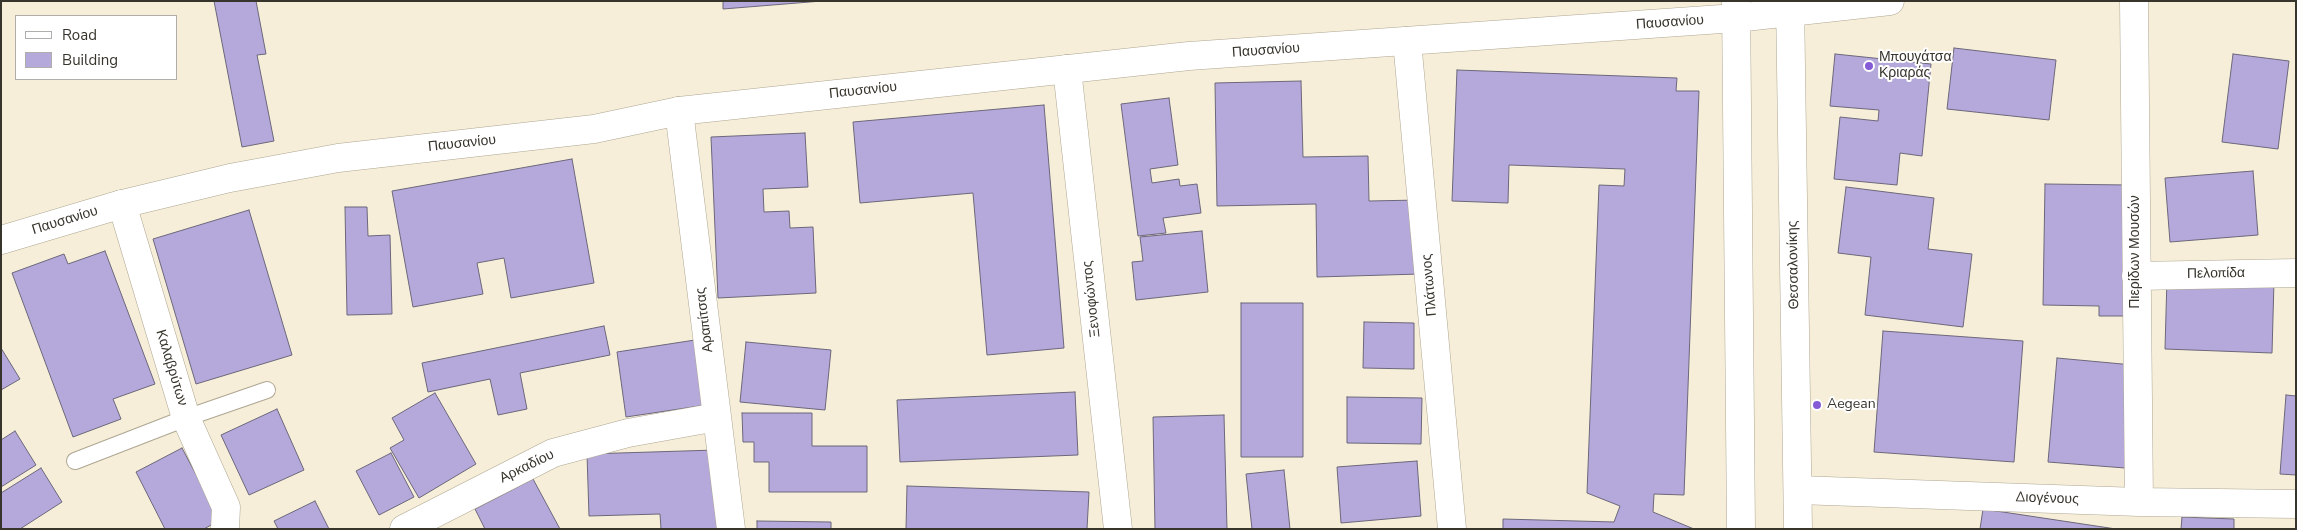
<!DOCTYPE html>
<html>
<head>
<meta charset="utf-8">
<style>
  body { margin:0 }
  #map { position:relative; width:2297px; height:530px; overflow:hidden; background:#f6eed8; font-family:"Nunito Sans",sans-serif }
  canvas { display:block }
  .frame { position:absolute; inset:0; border:2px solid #37342c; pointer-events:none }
  .legend { position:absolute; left:15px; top:15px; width:162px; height:65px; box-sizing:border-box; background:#fff; border:1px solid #afaeab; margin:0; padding:6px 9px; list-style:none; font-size:15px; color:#37342c }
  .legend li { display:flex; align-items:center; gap:10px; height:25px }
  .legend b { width:25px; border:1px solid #afaeab }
</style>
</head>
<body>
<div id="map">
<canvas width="2297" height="530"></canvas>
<div class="frame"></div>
<ul class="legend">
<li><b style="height:6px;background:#fff"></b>Road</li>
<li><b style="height:14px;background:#b5a9dc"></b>Building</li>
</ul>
</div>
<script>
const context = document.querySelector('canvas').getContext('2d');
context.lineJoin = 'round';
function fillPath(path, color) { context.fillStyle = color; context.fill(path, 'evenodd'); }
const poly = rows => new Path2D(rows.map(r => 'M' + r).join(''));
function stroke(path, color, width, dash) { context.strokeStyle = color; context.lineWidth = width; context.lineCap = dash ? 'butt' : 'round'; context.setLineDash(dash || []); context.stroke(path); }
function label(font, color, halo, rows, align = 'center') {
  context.font = font + ' "Nunito Sans",sans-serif'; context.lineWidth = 4; context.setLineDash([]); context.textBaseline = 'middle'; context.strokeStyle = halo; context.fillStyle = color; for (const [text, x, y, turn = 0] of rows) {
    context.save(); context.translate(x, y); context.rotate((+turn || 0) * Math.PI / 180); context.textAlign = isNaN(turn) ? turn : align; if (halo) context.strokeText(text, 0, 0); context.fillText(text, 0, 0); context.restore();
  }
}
const building = poly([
  [214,1,256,1,266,54,257,55,274,141,242,147,214,1],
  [723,1,822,1,723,9,723,1],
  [1954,48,2056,60,2049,120,1947,109,1954,48],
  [1835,54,1931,64,1922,156,1900,153,1897,185,1834,179,1840,117,1878,121,1879,110,1830,106,1835,54],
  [2233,54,2289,61,2278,149,2222,142,2233,54],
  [1457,70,1677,78,1676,91,1699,91,1684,495,1654,494,1653,512,1694,529,1503,529,1503,519,1614,522,1620,506,1587,493,1599,185,1624,186,1625,169,1509,165,1508,203,1452,201,1457,70],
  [1301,81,1303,157,1368,156,1369,201,1419,200,1420,274,1317,277,1316,204,1217,206,1215,83,1301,81],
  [1169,98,1178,165,1150,169,1152,183,1179,179,1180,186,1197,184,1201,213,1163,218,1166,233,1138,236,1121,104,1169,98],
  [1044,105,1064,348,987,355,973,193,860,203,853,122,1044,105],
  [805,133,808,187,763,189,764,212,789,211,790,228,813,227,816,293,718,298,711,137,805,133],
  [572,159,594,283,511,298,504,258,477,263,483,294,413,307,392,191,572,159],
  [2253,171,2258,235,2170,242,2165,178,2253,171],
  [2045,184,2129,185,2128,316,2099,316,2099,306,2043,305,2045,184],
  [1846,187,1934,198,1928,249,1972,254,1963,327,1865,315,1871,257,1838,253,1846,187],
  [345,207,367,207,368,236,390,235,392,314,347,315,345,207],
  [249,210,292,355,196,384,153,239,249,210],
  [1202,231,1208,292,1136,300,1132,262,1143,261,1140,237,1202,231],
  [105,251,155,384,113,399,121,419,73,437,12,273,64,254,68,264,105,251],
  [2167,278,2274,281,2272,353,2165,349,2167,278],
  [1241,303,1303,303,1303,457,1241,457,1241,303],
  [1364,322,1414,323,1414,369,1363,368,1364,322],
  [604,326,610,355,520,373,527,409,498,415,490,379,428,392,422,363,604,326],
  [1883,331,2023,341,2014,462,1874,452,1883,331],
  [695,340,706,405,626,417,617,352,695,340],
  [746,342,831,350,825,410,740,402,746,342],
  [1,348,20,379,1,390,1,348],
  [2057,358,2133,365,2125,468,2048,462,2057,358],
  [1075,392,1078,455,900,462,897,400,1075,392],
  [435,393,476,464,419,498,390,448,404,440,392,418,435,393],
  [2286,395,2296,396,2296,475,2280,474,2286,395],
  [1347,397,1422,398,1421,444,1347,443,1347,397],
  [277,409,304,470,249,495,221,435,277,409],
  [742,413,812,413,812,446,867,446,867,492,769,492,769,462,754,462,754,442,743,442,742,413],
  [1224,415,1227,529,1155,529,1153,417,1224,415],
  [15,431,36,465,1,487,1,440,15,431],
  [182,448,220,520,204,529,165,529,136,472,182,448],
  [716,450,717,529,661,529,660,514,589,516,587,454,716,450],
  [391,453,414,497,379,515,356,471,391,453],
  [1417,461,1421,516,1341,523,1337,467,1417,461],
  [41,468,62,502,20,529,1,529,1,493,41,468],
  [1284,470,1290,529,1252,529,1246,474,1284,470],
  [533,479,560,529,485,529,475,509,533,479],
  [907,486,1089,492,1087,529,906,529,907,486],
  [315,501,329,529,278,529,274,521,315,501],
  [1983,509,2116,529,1980,529,1983,509],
  [2182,517,2234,519,2234,529,2181,529,2182,517],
  [757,521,831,522,831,529,757,529,757,521]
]);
const service = poly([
  [75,461,186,418,267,390]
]);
const minor = poly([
  [2134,1,2139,502],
  [1407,41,1452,529],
  [1067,69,1118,529],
  [679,111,731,529],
  [122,204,186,418,226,507,225,529],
  [2136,276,2296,273],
  [1798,490,2139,502,2296,504],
  [404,529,553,453,628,433,717,417]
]);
const secondary = poly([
  [1,240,122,204,230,178,338,158,594,129,679,111,1189,56,1736,18]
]);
const primary = poly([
  [1736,1,1741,529],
  [1790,1,1798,529],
  [1736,18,1890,1]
]);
const markers = [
  [1869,66,5,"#855cd6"],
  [1817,405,5,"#855cd6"]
];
const streetNames = [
  ["Παυσανίου",1670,23,-4],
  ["Παυσανίου",1266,51,-4],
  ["Παυσανίου",863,91,-6],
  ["Παυσανίου",462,144,-6],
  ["Παυσανίου",65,221,-17],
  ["Πιερίδων Μουσών",2136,252,-90],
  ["Θεσσαλονίκης",1794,265,-91],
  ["Πελοπίδα",2216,274,-1],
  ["Πλάτωνος",1430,285,-95],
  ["Ξενοφώντος",1092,299,-96],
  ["Αραπίτσας",705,320,-97],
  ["Καλαβρύτων",171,368,73],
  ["Αρκαδίου",527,467,-26],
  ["Διογένους",2047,499,2]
];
const poiNames = [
  ["Μπουγάτσα",1879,58],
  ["Κριαράς",1879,74],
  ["Aegean",1827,405]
];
fillPath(building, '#b5a9dc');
stroke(building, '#6b677a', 1);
stroke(service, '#aea692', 18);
stroke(minor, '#aea692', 29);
stroke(secondary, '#aea692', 29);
stroke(primary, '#aea692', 29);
stroke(service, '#fff', 16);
stroke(minor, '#fff', 28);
stroke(secondary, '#fff', 28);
stroke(primary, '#fff', 28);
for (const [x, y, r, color] of markers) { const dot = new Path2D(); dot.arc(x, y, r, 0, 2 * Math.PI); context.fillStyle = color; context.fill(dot); stroke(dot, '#fff', 2); }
label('14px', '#37342c', '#fff', streetNames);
label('14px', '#37342c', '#fff', poiNames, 'left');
</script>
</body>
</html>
